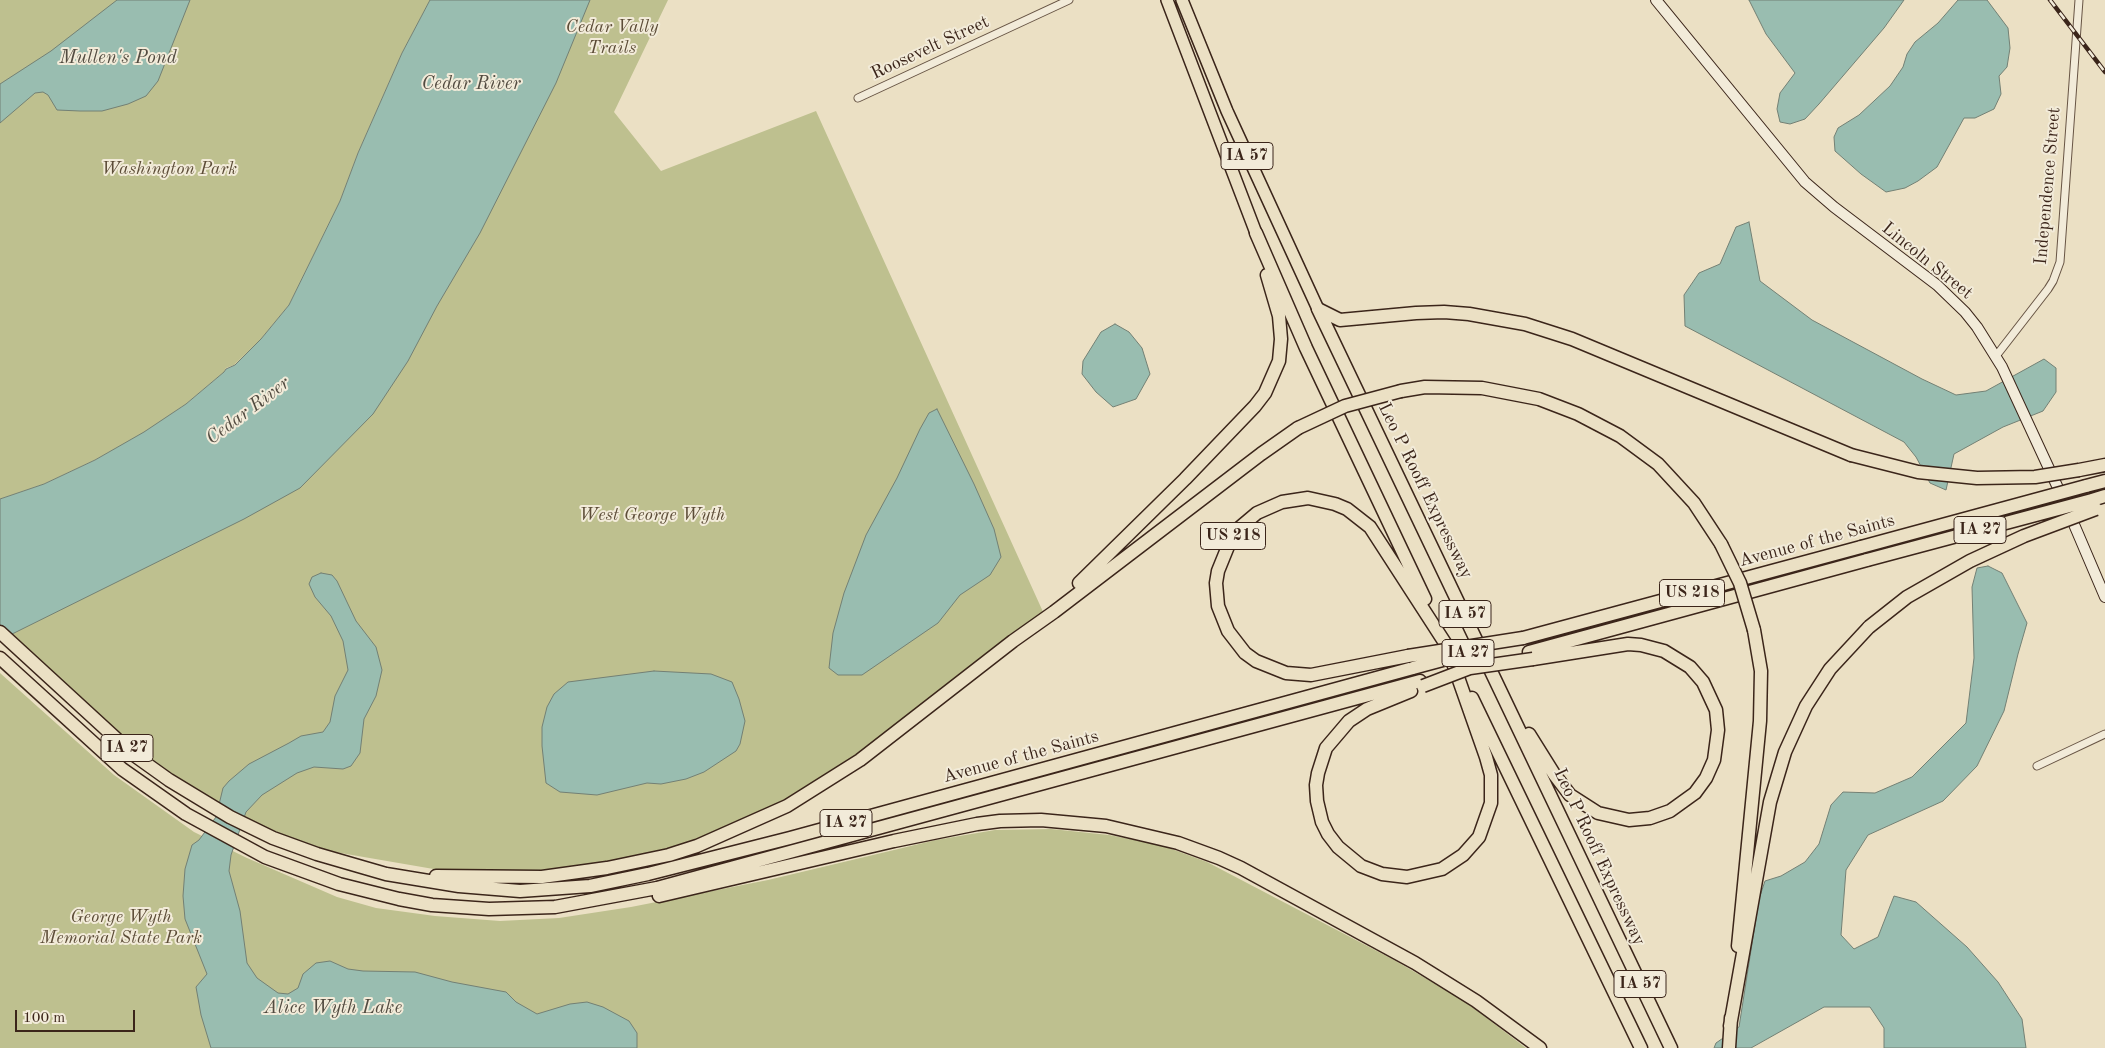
<!DOCTYPE html>
<html>
<head>
<meta charset="utf-8">
<style>
  body { margin:0 }
  #map { position:relative; width:2105px; height:1048px; overflow:hidden; background:#ebe0c4; font-family:"Old Standard TT",serif }
  canvas { display:block }
  .scale { position:absolute; left:15px; top:1010px; width:120px; height:22px; box-sizing:border-box; border:2px solid #3b251a; border-top:0; padding-left:6px; font-size:15px; line-height:18px; white-space:nowrap; color:#3b251a; -webkit-text-stroke:4px #f2ebd9; paint-order:stroke }
</style>
</head>
<body>
<div id="map">
<canvas width="2105" height="1048"></canvas>
<div class="scale">100 m</div>
</div>
<script>
const context = document.querySelector('canvas').getContext('2d');
context.lineJoin = 'round';
function fillPath(path, color) { context.fillStyle = color; context.fill(path, 'evenodd'); }
const poly = rows => new Path2D(rows.map(r => 'M' + r).join(''));
function stroke(path, color, width, dash) { context.strokeStyle = color; context.lineWidth = width; context.lineCap = dash ? 'butt' : 'round'; context.setLineDash(dash || []); context.stroke(path); }
function label(font, color, halo, rows, align = 'center') {
  context.font = font + ' "Old Standard TT",serif'; context.lineWidth = 4; context.setLineDash([]); context.textBaseline = 'middle'; context.strokeStyle = halo; context.fillStyle = color; for (const [text, x, y, turn = 0] of rows) {
    context.save(); context.translate(x, y); context.rotate((+turn || 0) * Math.PI / 180); context.textAlign = isNaN(turn) ? turn : align; if (halo) context.strokeText(text, 0, 0); context.fillText(text, 0, 0); context.restore();
  }
}
const green = poly([
  [0,0,430,0,402,53,358,153,340,201,316,250,289,305,261,339,234,365,226,368,224,372,186,404,144,433,95,460,44,484,0,499],
  [590,0,668,0,614,112,661,171,816,111,1044,614,904,727,787,806,697,846,607,868,544,870,480,877,294,845,169,780,0,631,0,614],
  [0,673,114,775,194,832,247,858,337,897,376,908,435,916,500,921,559,918,631,907,768,880,936,840,995,830,1051,829,1109,835,1161,845,1207,862,1394,960,1463,1000,1526,1048,0,1048]
]);
const water = poly([
  [117,0,190,0,158,81,146,96,128,104,102,111,80,111,57,110,48,95,43,92,35,93,0,123,0,84,51,51,117,0],
  [430,0,590,0,556,83,480,233,437,306,408,361,373,414,300,488,244,519,0,640,0,499,44,484,95,460,144,432,186,404,224,372,226,369,235,365,261,339,289,305,316,250,340,201,358,153,402,53,430,0],
  [1749,0,1904,0,1884,28,1819,104,1805,119,1790,124,1780,122,1777,109,1780,93,1795,73,1766,34,1749,0],
  [1958,0,1987,0,2008,28,2010,48,2007,67,1999,76,2001,94,1994,109,1975,118,1964,118,1937,167,1918,181,1905,188,1886,192,1861,174,1835,151,1834,137,1838,128,1859,115,1890,86,1903,67,1907,54,1915,42,1938,23,1958,0],
  [1749,222,1760,281,1812,320,1922,379,1956,395,1986,391,2044,359,2056,368,2056,392,2043,411,2003,427,1954,454,1946,490,1930,483,1916,457,1904,442,1685,326,1684,295,1699,273,1720,264,1736,227,1749,222],
  [1115,324,1129,332,1142,348,1150,374,1136,399,1113,407,1096,392,1082,374,1083,361,1101,332,1115,324],
  [937,409,974,484,994,529,1001,557,990,575,960,595,938,623,862,675,838,675,829,668,833,633,844,593,866,535,897,478,920,429,929,413,937,409],
  [1988,566,2002,573,2027,623,2018,654,2004,711,1977,766,1943,801,1868,835,1846,870,1841,935,1854,949,1878,937,1894,896,1916,902,1967,947,1998,982,2022,1019,2026,1048,1884,1048,1884,1028,1870,1007,1824,1007,1751,1048,1714,1048,1716,1043,1739,1027,1759,899,1765,881,1781,876,1805,862,1819,844,1831,805,1843,792,1875,793,1912,777,1966,723,1974,658,1972,587,1977,568,1988,566],
  [321,573,332,575,337,581,356,621,376,647,382,670,376,696,364,719,360,753,351,766,343,769,314,767,297,773,262,795,246,812,231,855,229,871,240,911,247,963,257,978,278,993,288,994,298,988,303,974,316,963,330,961,348,969,363,971,415,972,452,982,506,992,516,1002,537,1014,570,1004,587,1002,603,1007,629,1021,637,1033,637,1048,211,1048,201,1015,196,987,207,974,185,919,183,896,185,869,192,845,199,840,216,817,223,788,229,781,249,764,289,743,301,736,323,732,330,722,335,696,348,670,343,641,331,616,315,597,309,584,312,577,321,573],
  [654,671,711,674,732,682,739,699,745,721,740,744,736,751,704,772,686,779,661,784,647,783,597,795,560,792,546,783,542,746,542,727,547,707,554,694,568,682,654,671]
]);
const street = poly([
  [858,98,1069,0],
  [1996,356,2048,289,2053,281,2060,262,2079,0],
  [2037,766,2105,734]
]);
const secondary = poly([
  [1656,0,1805,182,1834,207,1937,285,1965,312,1977,327,2002,367,2064,501,2105,597]
]);
const primary = poly([
  [1167,0,1256,233],
  [1182,0,1227,111,1318,309]
]);
const highway = poly([
  [1256,233,1306,348,1425,599],
  [1318,309,1671,1048],
  [1318,309,1340,320,1416,313,1444,312,1469,314,1525,324,1572,339,1851,455],
  [1401,391,1425,387,1482,388,1539,399,1578,414,1620,436,1658,464,1694,503,1721,544],
  [2079,470,2105,465],
  [2086,486,2105,481],
  [2092,500,2105,496],
  [1079,583,1185,479,1255,406,1265,393,1279,361,1281,339,1279,316,1267,275],
  [0,632,134,755,169,780,230,817,273,838,317,854,386,874,459,886,520,891,590,886,648,874,790,838,1413,668],
  [1523,638,1861,547],
  [1529,652,1867,560],
  [1408,656,1311,675,1286,673,1256,661,1245,653,1228,631,1218,606,1216,583,1218,571,1231,539,1238,529,1257,513,1282,502,1308,498,1335,504,1347,509,1370,527,1447,646,1486,757,1491,775,1491,803,1479,837,1463,855,1442,869,1407,877,1382,874,1361,866,1338,847,1328,834,1322,822,1317,801,1316,785,1318,773,1326,748,1349,721,1367,709,1411,691],
  [0,658,122,769,186,814,265,857,339,884,399,899,432,905,489,909,555,907,657,888,1420,681],
  [1472,698,1641,1048],
  [1529,734,1554,774,1570,795,1598,813,1629,820,1650,818,1670,811,1695,793,1706,778,1714,760,1718,730,1716,710,1703,682,1690,667,1664,651,1641,645,1628,644,1533,659],
  [436,876,542,877,607,868,669,855,697,846,787,806,860,760,1013,641,1054,612,1261,454,1298,428],
  [659,896,894,841,977,824,1000,821,1041,820,1106,826,1178,843,1219,858,1241,868,1415,963,1476,1001,1540,1048],
  [1738,946,1760,721,1761,671,1754,630],
  [1730,1026,1770,802,1785,752,1806,706,1830,669,1869,627],
  [1729,1048,1731,1018]
]);
const rail = poly([
  [2050,0,2105,72]
]);
const highwayBridge = poly([
  [1298,428,1345,406,1401,391],
  [1851,455,1918,472,1977,478,2035,477,2079,470],
  [1721,544,1740,583,1754,630],
  [1861,547,2086,486],
  [1867,560,2092,500],
  [1869,627,1907,597,1970,561,2024,536,2096,509],
  [1408,656,1523,638],
  [1413,668,1465,654],
  [1423,686,1470,668,1533,659]
]);
const shields = [
  [1247,156,52],
  [1980,530,52],
  [1233,536,65],
  [1692,593,65],
  [1465,614,52],
  [1468,653,52],
  [127,748,52],
  [846,823,52],
  [1640,984,52]
];
const shieldNames = [
  ["IA 57",1247,156],
  ["IA 27",1980,530],
  ["US 218",1233,536],
  ["US 218",1692,593],
  ["IA 57",1465,614],
  ["IA 27",1468,653],
  ["IA 27",127,748],
  ["IA 27",846,823],
  ["IA 57",1640,984]
];
const parkNames = [
  ["Cedar Vally",612,27],
  ["Trails",612,48],
  ["Washington Park",169,169],
  ["West George Wyth",652,515],
  ["George Wyth",121,917],
  ["Memorial State Park",121,938]
];
const streetNames = [
  ["Roosevelt Street",930,48,-25],
  ["Independence Street",2048,186,-85],
  ["Lincoln Street",1927,261,39],
  ["Leo P Rooff Expressway",1425,491,64],
  ["Avenue of the Saints",1817,541,-15],
  ["Avenue of the Saints",1021,757,-15],
  ["Leo P Rooff Expressway",1599,857,65]
];
const waterNames = [
  ["Mullen's Pond",118,58],
  ["Cedar River",471,84],
  ["Cedar River",248,411,-37],
  ["Alice Wyth Lake",333,1008]
];
fillPath(green, '#bec08f');
fillPath(water, '#99bdb0');
stroke(water, '#738074', 1);
stroke(street, '#675444', 9);
stroke(secondary, '#3b251a', 12);
stroke(primary, '#3b251a', 14);
stroke(highway, '#3b251a', 15);
stroke(street, '#f2ebd9', 7);
stroke(secondary, '#f2ebd9', 10);
stroke(primary, '#ebe0c4', 11);
stroke(highway, '#ebe0c4', 12);
stroke(rail, '#3b251a', 4.5);
stroke(rail, '#f2ebd9', 2.5, [8]);
stroke(highwayBridge, '#3b251a', 15, []);
stroke(highwayBridge, '#ebe0c4', 12);
for (const [x, y, w] of shields) { const box = new Path2D(); box.roundRect(x - w / 2, y - 13.5, w, 27, 4); context.fillStyle = '#f2ebd9'; context.fill(box); stroke(box, '#3b251a', 1); }
label('bold 16px', '#3b251a', null, shieldNames);
label('italic 18px', '#5c4c37', '#f2ebd9', parkNames);
label('18px', '#3b251a', '#f2ebd9', streetNames);
label('italic 19px', '#524b40', '#f2ebd9', waterNames);
</script>
</body>
</html>
